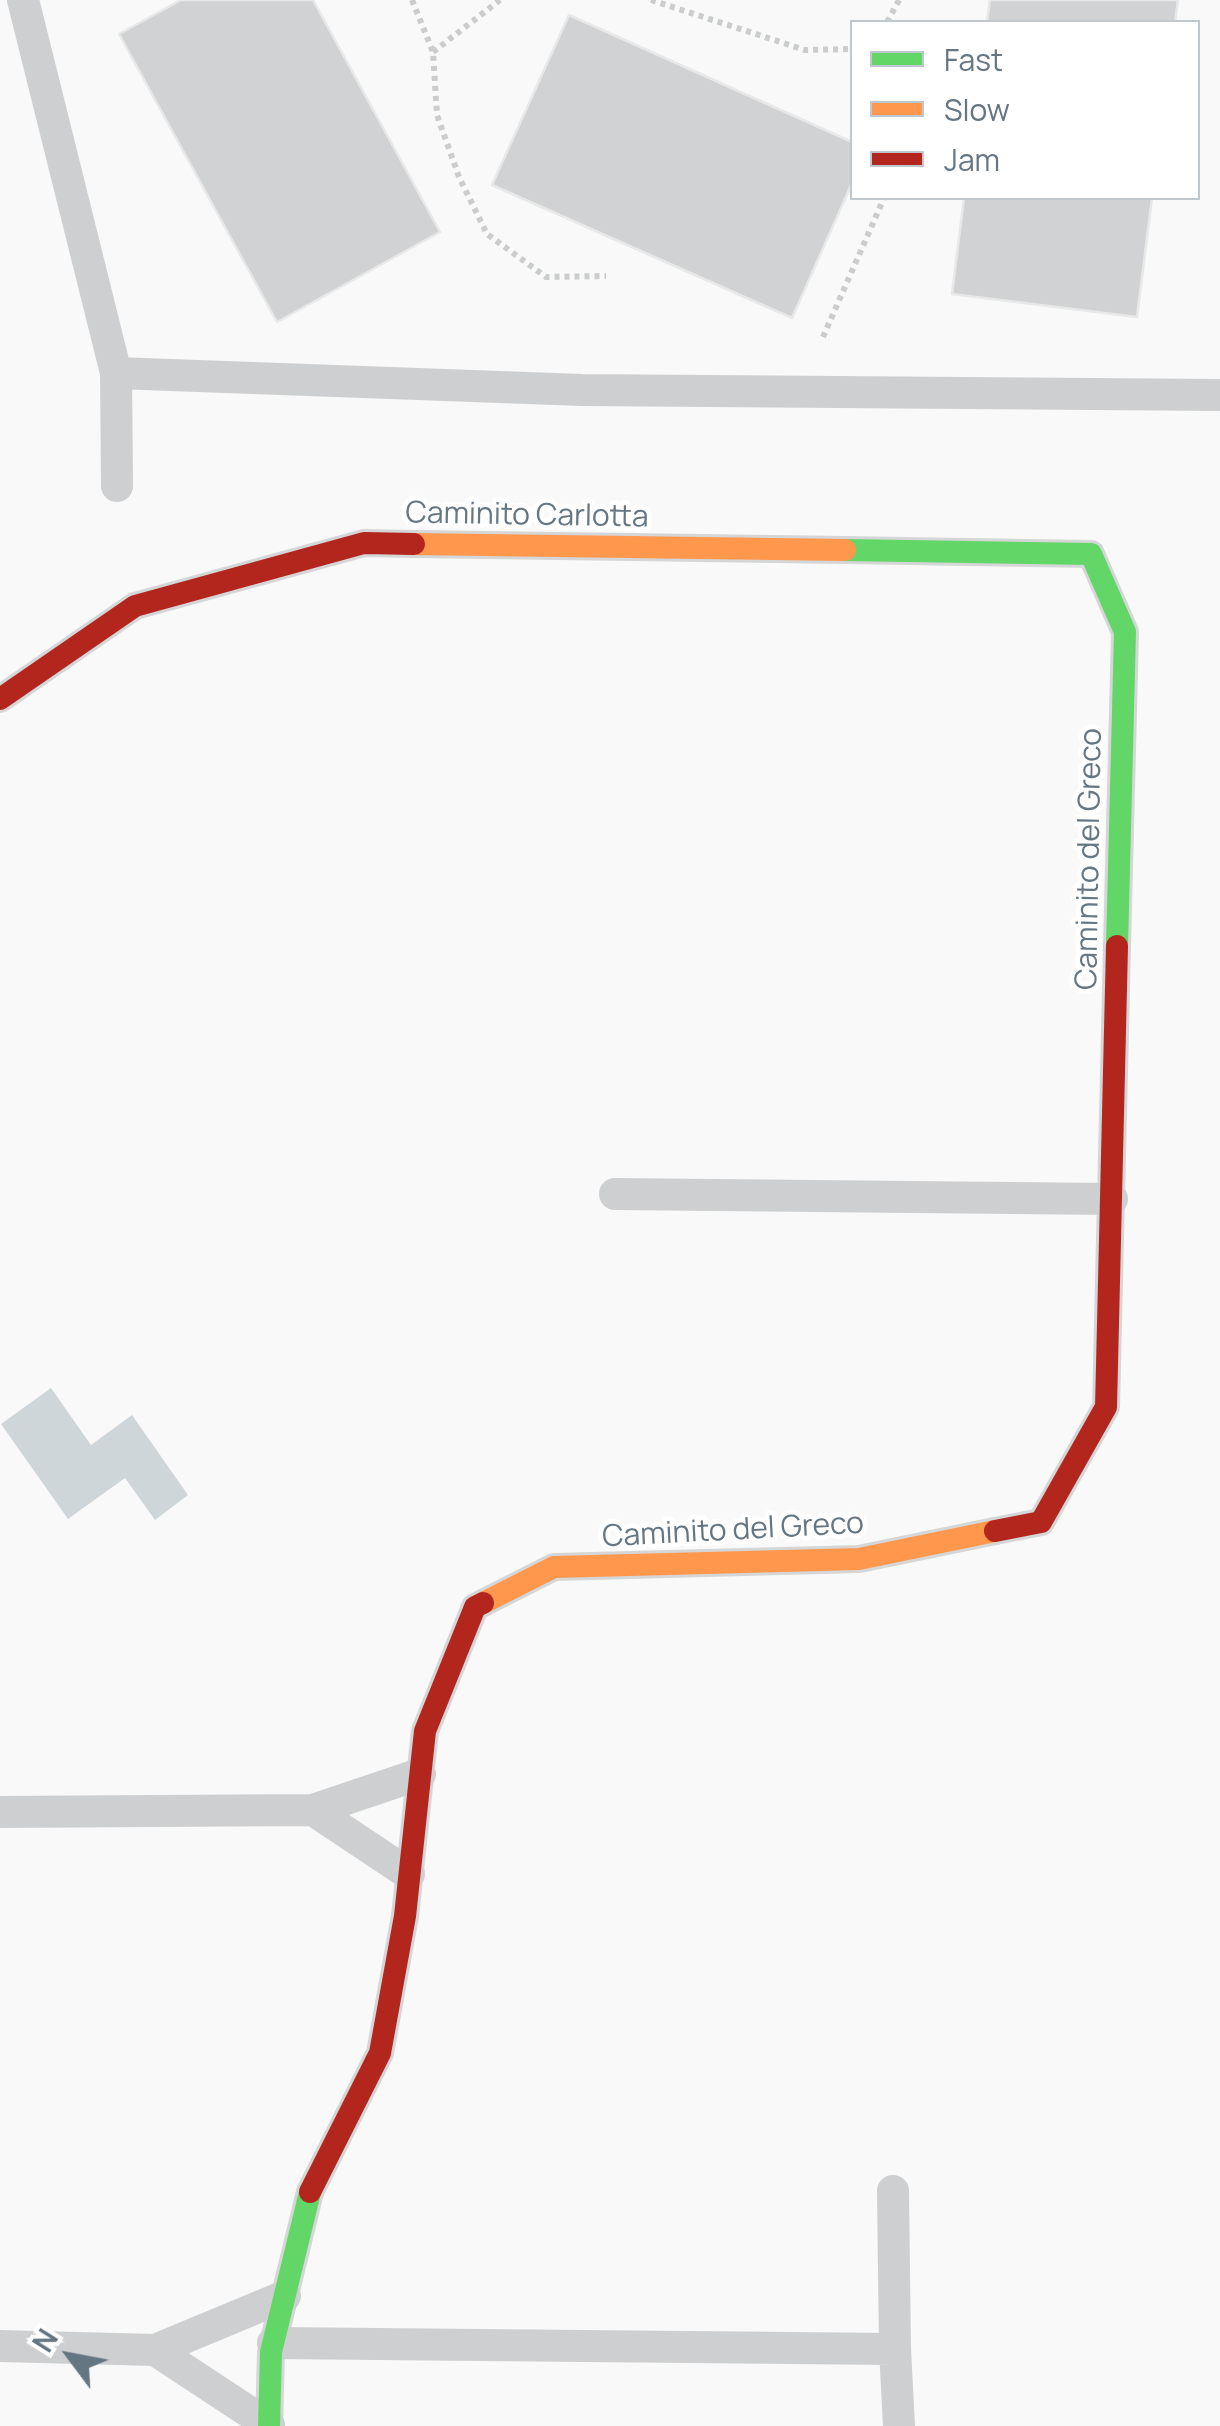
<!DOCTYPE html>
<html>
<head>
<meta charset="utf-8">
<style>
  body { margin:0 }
  #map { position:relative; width:1220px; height:2426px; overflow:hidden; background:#f9f9f9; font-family:Manrope,sans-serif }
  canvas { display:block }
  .legend { position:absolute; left:850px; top:20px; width:350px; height:180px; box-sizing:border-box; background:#fff; border:2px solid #c1c8cd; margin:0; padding:12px 18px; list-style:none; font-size:30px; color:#657683 }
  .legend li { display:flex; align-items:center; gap:20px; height:50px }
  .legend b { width:50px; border:2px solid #c1c8cd }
  .north { position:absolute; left:20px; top:2306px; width:100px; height:100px; -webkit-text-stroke:8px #fff; paint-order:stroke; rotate:302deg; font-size:28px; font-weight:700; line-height:40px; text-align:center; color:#657683 }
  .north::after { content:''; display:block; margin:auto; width:35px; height:45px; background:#657683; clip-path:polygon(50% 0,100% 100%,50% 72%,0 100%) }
</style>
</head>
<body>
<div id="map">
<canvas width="1220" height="2426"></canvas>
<ul class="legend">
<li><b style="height:12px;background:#63d668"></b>Fast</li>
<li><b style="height:12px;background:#ff974d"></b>Slow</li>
<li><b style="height:12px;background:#b3261e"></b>Jam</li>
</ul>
<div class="north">N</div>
</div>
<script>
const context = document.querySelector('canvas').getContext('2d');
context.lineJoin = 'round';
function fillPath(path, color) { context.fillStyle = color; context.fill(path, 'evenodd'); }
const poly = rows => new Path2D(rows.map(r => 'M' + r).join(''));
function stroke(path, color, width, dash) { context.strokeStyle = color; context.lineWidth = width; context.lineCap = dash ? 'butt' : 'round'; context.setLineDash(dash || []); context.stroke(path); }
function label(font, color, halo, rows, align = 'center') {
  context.font = font + ' Manrope,sans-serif'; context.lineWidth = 10; context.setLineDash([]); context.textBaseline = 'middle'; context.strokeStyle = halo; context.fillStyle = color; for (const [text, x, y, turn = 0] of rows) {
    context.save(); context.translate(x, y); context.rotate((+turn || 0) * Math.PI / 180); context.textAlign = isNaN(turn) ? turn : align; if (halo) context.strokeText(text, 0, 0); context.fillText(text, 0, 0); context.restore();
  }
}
const water = poly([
  [51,1388,91,1445,132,1415,188,1495,155,1520,125,1478,68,1519,1,1424]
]);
const building = poly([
  [181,0,313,0,440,232,277,322,119,34,181,0],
  [990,0,1178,0,1175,22,987,22,990,0],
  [569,15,852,142,852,183,792,318,492,185,569,15],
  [964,198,1152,198,1137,317,952,294,964,198]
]);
const path = poly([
  [412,0,433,52,437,115,459,177,487,234,546,277,606,276],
  [651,0,805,50,852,49],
  [887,22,899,0],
  [433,52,500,0],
  [823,337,884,198]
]);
const lane = poly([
  [23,0,116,373,582,390,1220,395],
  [116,373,117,486],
  [615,1194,1112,1199],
  [0,1812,313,1810],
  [409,1874,313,1810,420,1774],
  [893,2191,895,2349],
  [273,2343,895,2349,899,2426],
  [0,2346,155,2350],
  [269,2425,155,2350,285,2296]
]);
const fast = poly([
  [845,550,1091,554,1125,632,1117,946],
  [269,2426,271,2352,310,2192]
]);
const slow = poly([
  [414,544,845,550],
  [483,1603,554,1567,859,1559,995,1531]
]);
const jam = poly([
  [0,699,135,606,364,543,414,544],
  [995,1531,1041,1522,1106,1407,1117,946],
  [310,2192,380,2053,405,1916,425,1731,475,1607,483,1603]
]);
const streetNames = [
  ["Caminito Carlotta",527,516,1],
  ["Caminito del Greco",1090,859,-89],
  ["Caminito del Greco",733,1531,-3]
];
fillPath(water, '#ced6d9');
fillPath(building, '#d0d2d3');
stroke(building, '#e8e8e8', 2.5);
stroke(fast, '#d5d6d7', 28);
stroke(slow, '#d5d6d7', 28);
stroke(jam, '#d5d6d7', 28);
stroke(path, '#cbcccd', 6, [5, 5]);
stroke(lane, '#cecfd0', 32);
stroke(fast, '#63d668', 22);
stroke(slow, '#ff974d', 22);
stroke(jam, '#b3261e', 22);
label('30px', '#657683', '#fff', streetNames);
</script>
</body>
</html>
